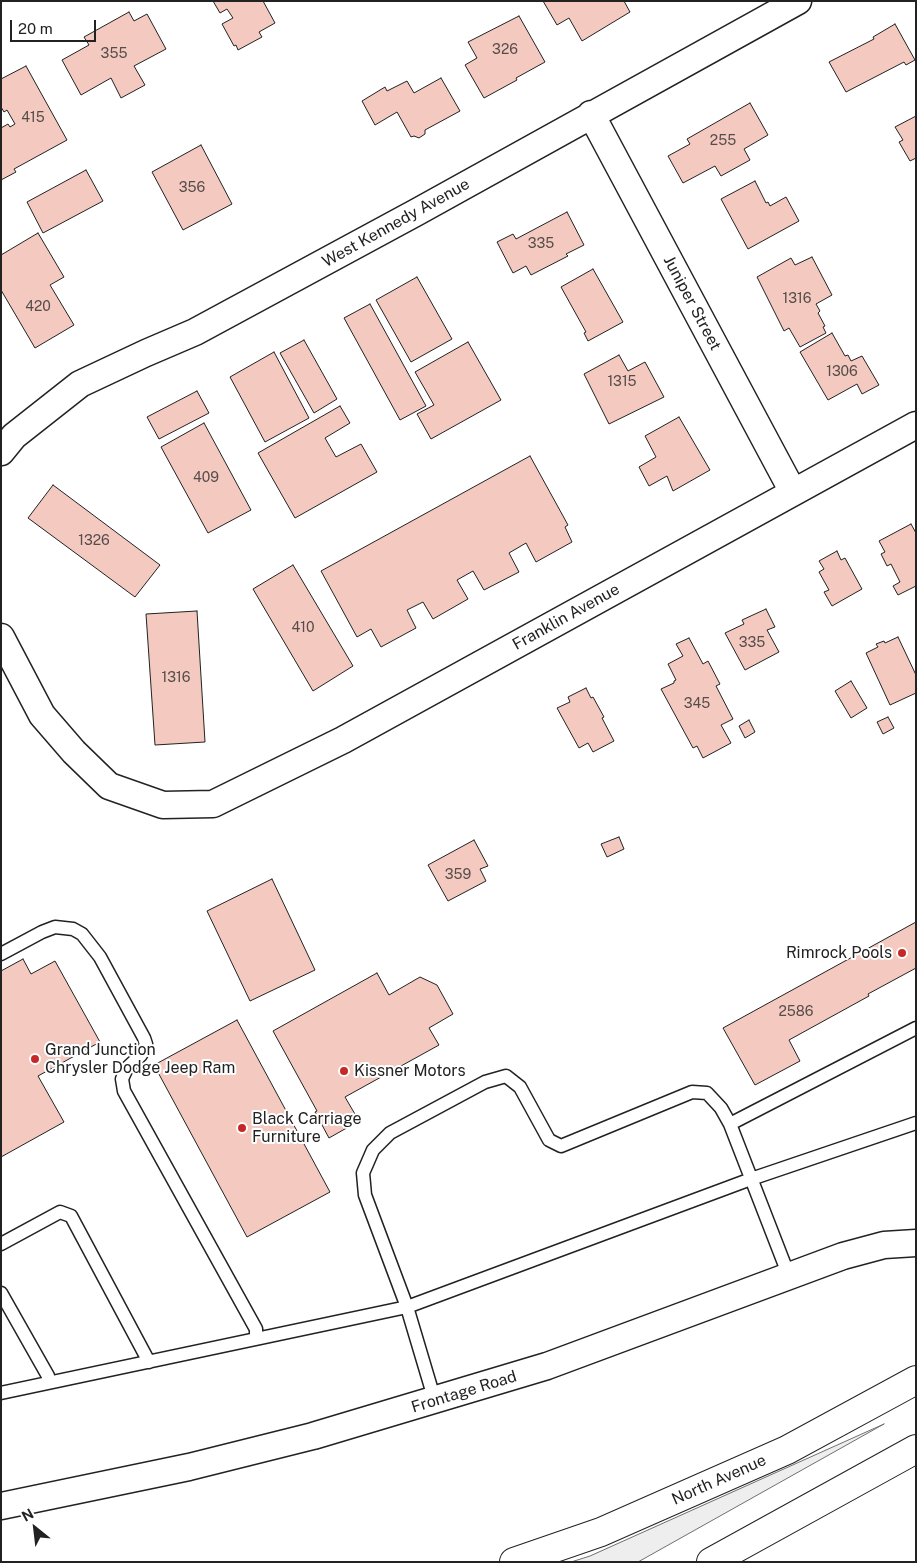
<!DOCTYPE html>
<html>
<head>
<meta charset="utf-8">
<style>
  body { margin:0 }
  #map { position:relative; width:917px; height:1563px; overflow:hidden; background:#fff; font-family:"Public Sans",sans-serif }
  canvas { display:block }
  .frame { position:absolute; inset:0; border:2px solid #222; pointer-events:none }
  .north { position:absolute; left:10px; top:1503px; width:50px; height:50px; -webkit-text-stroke:4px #fff; paint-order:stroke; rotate:331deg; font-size:14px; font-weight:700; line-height:20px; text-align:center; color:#222 }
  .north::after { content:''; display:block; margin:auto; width:18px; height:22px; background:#222; clip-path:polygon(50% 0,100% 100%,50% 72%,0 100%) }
  .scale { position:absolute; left:10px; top:20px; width:86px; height:22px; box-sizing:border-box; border:2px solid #222; border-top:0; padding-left:6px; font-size:15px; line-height:18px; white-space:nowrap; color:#222; -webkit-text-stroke:4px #fff; paint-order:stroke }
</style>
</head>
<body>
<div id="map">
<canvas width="917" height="1563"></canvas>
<div class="frame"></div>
<div class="north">N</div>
<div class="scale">20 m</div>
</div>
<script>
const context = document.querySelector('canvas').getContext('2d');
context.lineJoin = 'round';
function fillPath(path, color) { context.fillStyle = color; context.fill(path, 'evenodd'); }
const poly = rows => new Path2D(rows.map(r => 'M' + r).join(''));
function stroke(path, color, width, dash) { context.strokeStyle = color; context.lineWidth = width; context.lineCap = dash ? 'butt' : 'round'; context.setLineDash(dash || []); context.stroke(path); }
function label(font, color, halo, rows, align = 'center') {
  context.font = font + ' "Public Sans",sans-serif'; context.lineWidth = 4; context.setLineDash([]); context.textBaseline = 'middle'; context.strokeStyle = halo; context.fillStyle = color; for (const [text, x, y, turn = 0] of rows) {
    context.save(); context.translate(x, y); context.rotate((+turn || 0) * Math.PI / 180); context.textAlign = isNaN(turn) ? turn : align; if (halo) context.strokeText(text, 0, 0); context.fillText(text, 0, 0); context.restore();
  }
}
const green = poly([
  [884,1424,638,1562,571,1562,590,1556,884,1424]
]);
const building = poly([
  [213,1,263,1,275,23,259,32,262,37,238,50,236,45,234,46,222,24,233,18,227,9,220,13,213,1],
  [543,1,624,1,630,12,582,41,569,18,557,25,543,1],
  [129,12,134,21,147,14,166,49,134,66,145,85,121,98,111,78,81,95,62,60,89,45,84,37,129,12],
  [519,16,545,62,516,78,517,80,484,98,465,65,477,58,468,42,519,16],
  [895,24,915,60,906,65,904,62,846,92,829,62,874,39,873,37,895,24],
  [26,66,67,140,14,169,16,172,1,180,1,128,8,124,10,127,15,124,7,110,4,112,1,107,1,79,26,66],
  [441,78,460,111,425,130,425,134,419,138,414,136,411,137,397,112,375,125,362,101,385,87,387,91,407,81,414,93,441,78],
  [750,103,768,135,744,149,750,160,721,176,715,166,683,183,668,156,690,144,687,139,750,103],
  [916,116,916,158,910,161,899,142,903,140,895,127,916,116],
  [201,145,232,204,183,230,152,172,201,145],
  [86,170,103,201,43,233,27,202,86,170],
  [755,181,766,203,768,202,770,206,786,197,799,221,748,249,721,199,755,181],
  [567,212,584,245,566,254,568,256,531,275,526,266,513,273,497,242,513,234,516,239,567,212],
  [38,233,64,277,50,285,74,325,35,348,1,290,1,255,38,233],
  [812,257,832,295,816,304,820,311,818,313,825,326,823,327,826,333,800,347,789,328,784,331,757,277,791,258,795,265,812,257],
  [593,269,623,322,588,341,584,333,586,332,561,287,593,269],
  [417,277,452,339,411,362,376,300,417,277],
  [370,304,426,406,400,420,344,318,370,304],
  [832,333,845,356,848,355,851,361,862,356,879,385,862,394,857,384,828,400,800,352,832,333],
  [304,340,337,399,314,413,280,353,304,340],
  [468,342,501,400,431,439,417,414,434,405,415,372,468,342],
  [274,352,309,418,265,442,230,377,274,352],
  [619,355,628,371,645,362,664,397,609,424,584,374,619,355],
  [197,391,209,413,159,439,147,417,197,391],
  [340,406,350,423,325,438,336,457,361,444,377,472,295,518,258,453,340,406],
  [679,417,710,470,673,491,667,476,649,486,639,467,656,457,645,436,679,417],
  [204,423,251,510,208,533,161,447,204,423],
  [530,456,568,525,565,527,572,542,536,562,526,543,509,553,519,572,484,590,473,571,457,580,468,599,433,619,423,602,407,610,416,628,381,647,371,629,357,637,321,571,530,456],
  [53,485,160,565,135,597,28,518,53,485],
  [911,524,916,533,916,586,898,595,893,586,900,582,891,564,887,566,881,554,885,552,879,541,911,524],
  [837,551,841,560,845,558,862,589,832,606,824,592,829,590,819,572,824,569,819,561,837,551],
  [293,565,353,666,313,691,253,589,293,565],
  [766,609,775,627,767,630,779,652,745,670,725,633,744,624,742,620,766,609],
  [197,611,205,742,155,745,146,614,197,611],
  [898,637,916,675,916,693,890,705,866,653,878,647,876,644,884,641,885,643,898,637],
  [689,638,703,664,708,661,720,684,716,686,733,719,721,725,731,743,703,758,697,746,693,748,661,689,674,683,674,681,676,680,668,664,683,656,676,644,689,638],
  [851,681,867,708,851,718,835,691,851,681],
  [586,688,591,698,593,697,604,717,602,718,614,741,593,752,588,743,579,748,557,708,570,702,568,697,586,688],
  [888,717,894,728,883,734,877,722,888,717],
  [749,720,755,732,745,738,739,726,749,720],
  [619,837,624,849,607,857,601,844,619,837],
  [474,840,488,866,480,869,486,881,448,901,428,865,474,840],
  [272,879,315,970,250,1001,207,911,272,879],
  [916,922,916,968,868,994,869,996,789,1040,800,1061,755,1085,723,1028,916,922],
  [23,959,31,974,55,961,100,1042,38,1076,64,1122,1,1157,1,971,23,959],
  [377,973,389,995,420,977,437,985,453,1014,429,1028,439,1045,345,1097,359,1121,329,1138,315,1112,317,1111,273,1031,377,973],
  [237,1020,330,1192,247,1237,154,1065,237,1020]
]);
const lane = poly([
  [1,954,42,932,55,927,73,929,82,934,100,957,144,1038,146,1044,141,1055,127,1068,122,1079,124,1091,256,1329,256,1339],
  [730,1124,916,1028],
  [1,1244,60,1212,71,1216,149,1362],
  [1,1293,48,1376,48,1383],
  [1,1393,407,1307,751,1179,916,1123],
  [435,1401,407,1307,365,1195,363,1173,373,1150,390,1133,485,1082,506,1076,520,1087,549,1140,561,1146,692,1092,707,1093,721,1108,730,1124,789,1276]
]);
const street = poly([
  [591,114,793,492],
  [1,452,14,436,80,384,146,353,195,332,417,212,798,1],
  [1,637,42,715,74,752,109,786,163,805,213,804,343,740,916,425],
  [1,1506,189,1467,313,1436,547,1366,843,1256,884,1245,916,1243]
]);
const primary = poly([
  [514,1562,601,1532,787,1450,916,1380],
  [711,1562,916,1449]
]);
const markers = [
  [902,953,5,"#c62828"],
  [35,1059,5,"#c62828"],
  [344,1071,5,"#c62828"],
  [242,1128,5,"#c62828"]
];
const numberNames = [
  ["326",505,50],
  ["355",114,54],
  ["415",33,118],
  ["255",723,141],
  ["356",192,188],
  ["335",541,244],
  ["1316",797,299],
  ["420",38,307],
  ["1306",842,372],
  ["1315",622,382],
  ["409",206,478],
  ["1326",94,541],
  ["410",303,628],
  ["335",752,643],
  ["1316",176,678],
  ["345",697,704],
  ["359",458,875],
  ["2586",796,1012]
];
const streetNames = [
  ["West Kennedy Avenue",396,223,-29],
  ["Juniper Street",692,303,62],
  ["Franklin Avenue",566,617,-29],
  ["Frontage Road",464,1392,-17],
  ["North Avenue",719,1480,-24]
];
const poiNames = [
  ["Rimrock Pools",892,953,"right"],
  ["Grand Junction",45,1050],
  ["Chrysler Dodge Jeep Ram",45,1068],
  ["Kissner Motors",354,1071],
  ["Black Carriage",252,1119],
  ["Furniture",252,1137]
];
fillPath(green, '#eee');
stroke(green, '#6f6f6f', 1);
fillPath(building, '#f3c9c0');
stroke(building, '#222', 1);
stroke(lane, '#222', 15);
stroke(street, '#222', 29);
stroke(primary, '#222', 30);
stroke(lane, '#fff', 12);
stroke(street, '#fff', 26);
stroke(primary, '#fff', 28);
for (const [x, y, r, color] of markers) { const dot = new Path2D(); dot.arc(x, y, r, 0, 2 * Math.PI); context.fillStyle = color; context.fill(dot); stroke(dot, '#fff', 2); }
label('14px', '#564c4a', null, numberNames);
label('16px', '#222', '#fff', streetNames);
label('16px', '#222', '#fff', poiNames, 'left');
</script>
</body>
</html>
